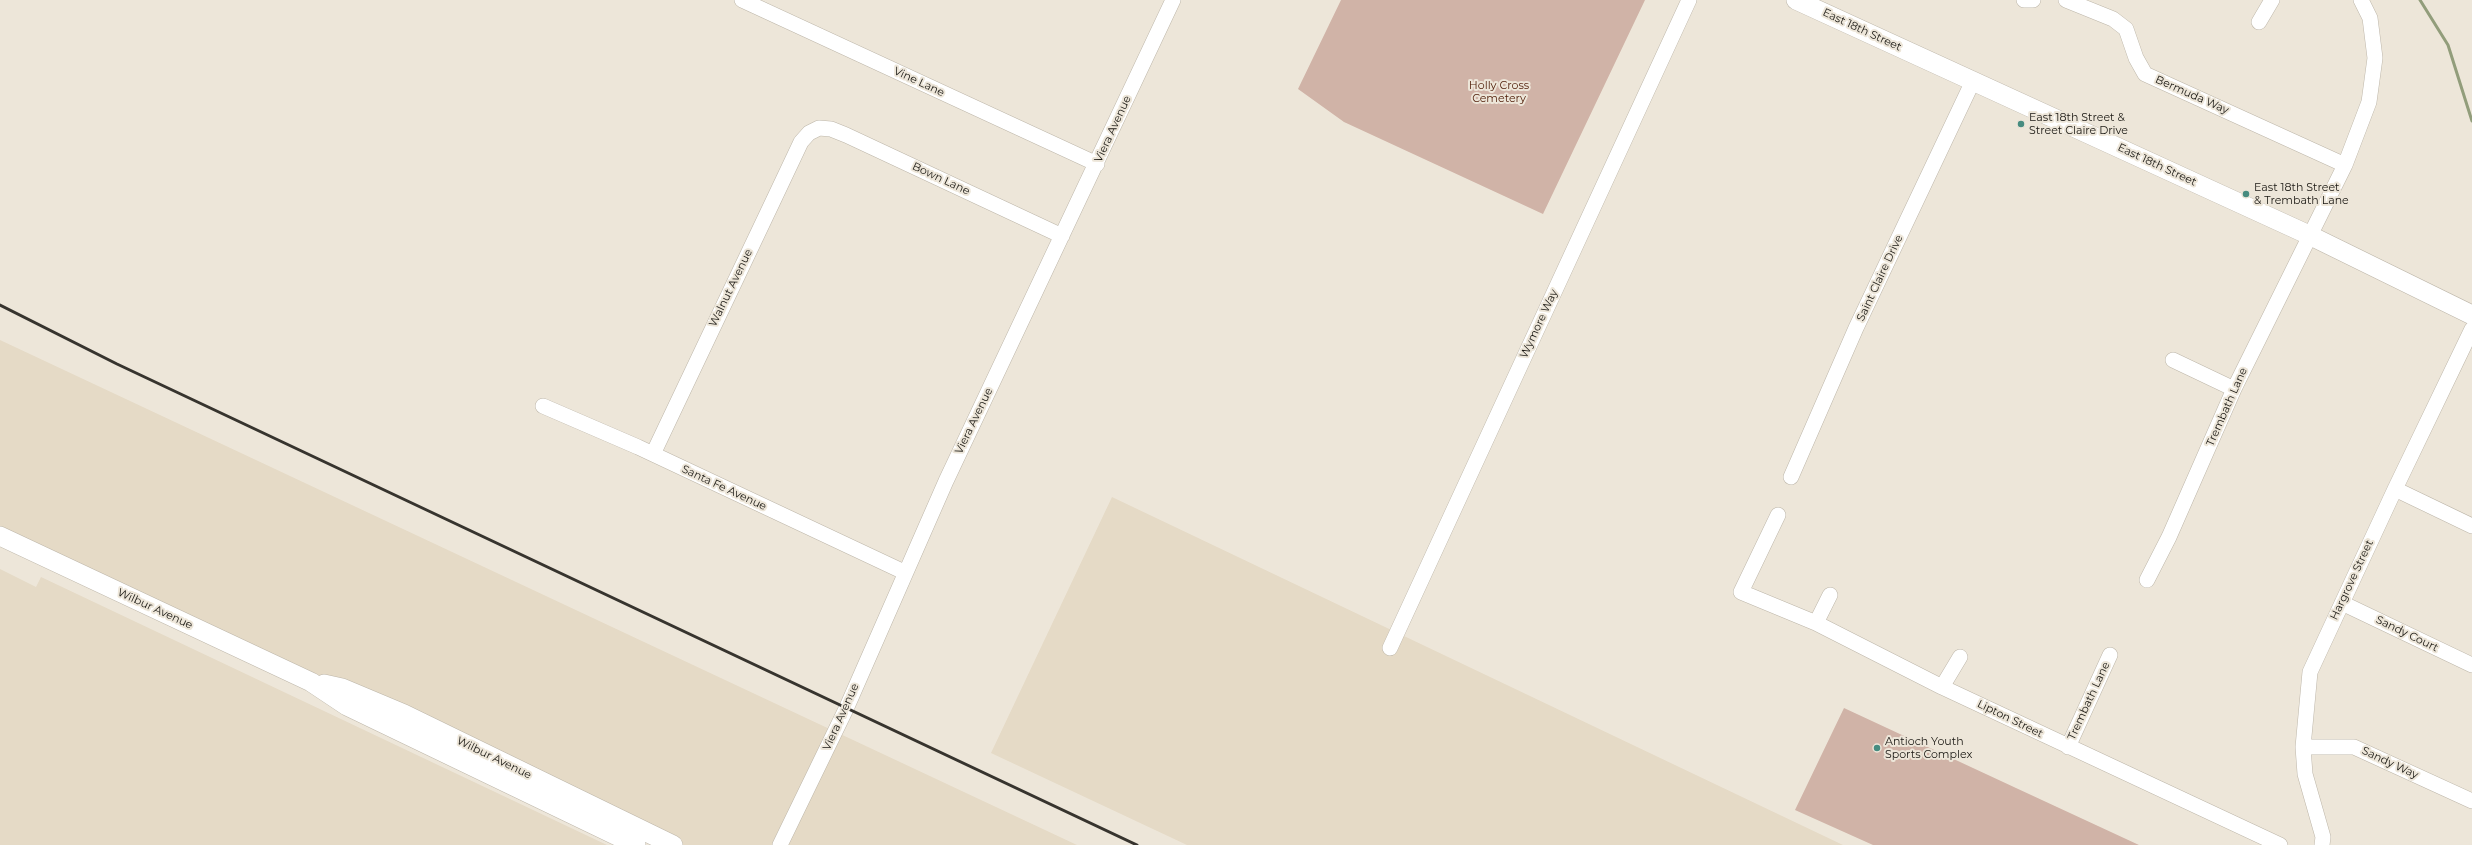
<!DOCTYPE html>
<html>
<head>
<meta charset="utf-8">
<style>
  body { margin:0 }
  canvas { display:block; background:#ede6d9 }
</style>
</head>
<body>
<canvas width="2472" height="845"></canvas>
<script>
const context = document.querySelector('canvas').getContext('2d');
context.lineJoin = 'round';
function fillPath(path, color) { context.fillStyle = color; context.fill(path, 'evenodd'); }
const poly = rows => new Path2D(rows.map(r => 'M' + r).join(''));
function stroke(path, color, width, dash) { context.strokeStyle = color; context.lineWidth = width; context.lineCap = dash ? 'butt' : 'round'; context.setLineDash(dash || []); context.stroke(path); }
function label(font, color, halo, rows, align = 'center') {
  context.font = font + ' Montserrat,sans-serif'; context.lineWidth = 4; context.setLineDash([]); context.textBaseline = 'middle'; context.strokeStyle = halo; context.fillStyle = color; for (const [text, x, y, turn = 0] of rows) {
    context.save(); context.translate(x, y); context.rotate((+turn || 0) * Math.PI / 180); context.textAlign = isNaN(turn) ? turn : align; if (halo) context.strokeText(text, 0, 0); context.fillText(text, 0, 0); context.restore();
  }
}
const built = poly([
  [0,340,1077,845,670,845,0,529],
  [1112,497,1843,845,1187,845,991,753],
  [0,569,36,587,41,577,607,845,0,845]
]);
const green = poly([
  [1341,0,1645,0,1543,214,1344,122,1298,89],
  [1844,708,2016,788,2139,845,1873,845,1795,810]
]);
const stream = poly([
  [2420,0,2448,45,2472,121]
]);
const minor = poly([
  [742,0,1097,164],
  [2024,0,2033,0],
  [2066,0,2113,19,2126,29,2136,58,2145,74,2345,165],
  [2259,22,2272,0],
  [2173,360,2234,389],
  [543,406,638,447,904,572],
  [653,454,775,197,801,142,809,133,819,128,831,129,846,135,1062,236],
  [1791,477,1856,328,1973,81],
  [2395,489,2472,526],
  [1778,515,1741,592,1816,623,1942,687,2280,845],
  [2147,580,2169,537,2234,389,2345,165,2369,102,2375,58,2370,18,2361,0],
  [2342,603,2472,665],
  [1816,623,1830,595],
  [1390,648,1689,0],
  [1942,687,1960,657],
  [2068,747,2110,655],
  [2303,747,2354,747,2472,801],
  [780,845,846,709,946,481,1173,0],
  [2322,845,2323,837,2305,774,2303,747,2310,672,2395,489,2472,329]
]);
const major = poly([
  [1796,0,2309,235,2472,315],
  [0,536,311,682,347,706,636,845],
  [324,684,342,688,404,714,673,845]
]);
const rail = poly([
  [0,305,117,364,1137,845]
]);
const markers = [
  [2021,124,4,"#478c80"],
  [2246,194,4,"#478c80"],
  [1877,748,4,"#478c80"]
];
const streetNames = [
  ["East 18th Street",1862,30,25],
  ["Vine Lane",919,82,25],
  ["Bermuda Way",2192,95,24],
  ["Viera Avenue",1113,129,-65],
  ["East 18th Street",2157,165,25],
  ["Bown Lane",941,179,25],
  ["Saint Claire Drive",1880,278,-65],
  ["Walnut Avenue",731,288,-64],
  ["Wymore Way",1539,324,-65],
  ["Trembath Lane",2227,407,-66],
  ["Viera Avenue",974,421,-64],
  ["Santa Fe Avenue",724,488,25],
  ["Hargrove Street",2352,580,-65],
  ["Wilbur Avenue",155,609,25],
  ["Sandy Court",2407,634,26],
  ["Trembath Lane",2089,701,-65],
  ["Viera Avenue",841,717,-66],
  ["Lipton Street",2010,719,26],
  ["Wilbur Avenue",494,758,26],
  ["Sandy Way",2390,763,25]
];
const parkNames = [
  ["Holly Cross",1499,86],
  ["Cemetery",1499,99]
];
const poiNames = [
  ["East 18th Street &",2029,118],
  ["Street Claire Drive",2029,131],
  ["East 18th Street",2254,188],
  ["& Trembath Lane",2254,201],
  ["Antioch Youth",1885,742],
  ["Sports Complex",1885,755]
];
fillPath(built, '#e5dac6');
fillPath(green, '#d0b3a7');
stroke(stream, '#929d7b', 3);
stroke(minor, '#bdb6a9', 16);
stroke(major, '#bdb6a9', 20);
stroke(minor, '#fff', 15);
stroke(major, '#fff', 19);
stroke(rail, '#37342e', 3);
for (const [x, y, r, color] of markers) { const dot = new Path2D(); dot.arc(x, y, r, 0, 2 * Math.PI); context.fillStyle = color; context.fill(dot); stroke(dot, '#ede6d9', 1.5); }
label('11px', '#191712', '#ede6d9', streetNames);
label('11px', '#53220d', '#ede6d9', parkNames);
label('11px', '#191712', '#ede6d9', poiNames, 'left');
</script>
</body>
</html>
